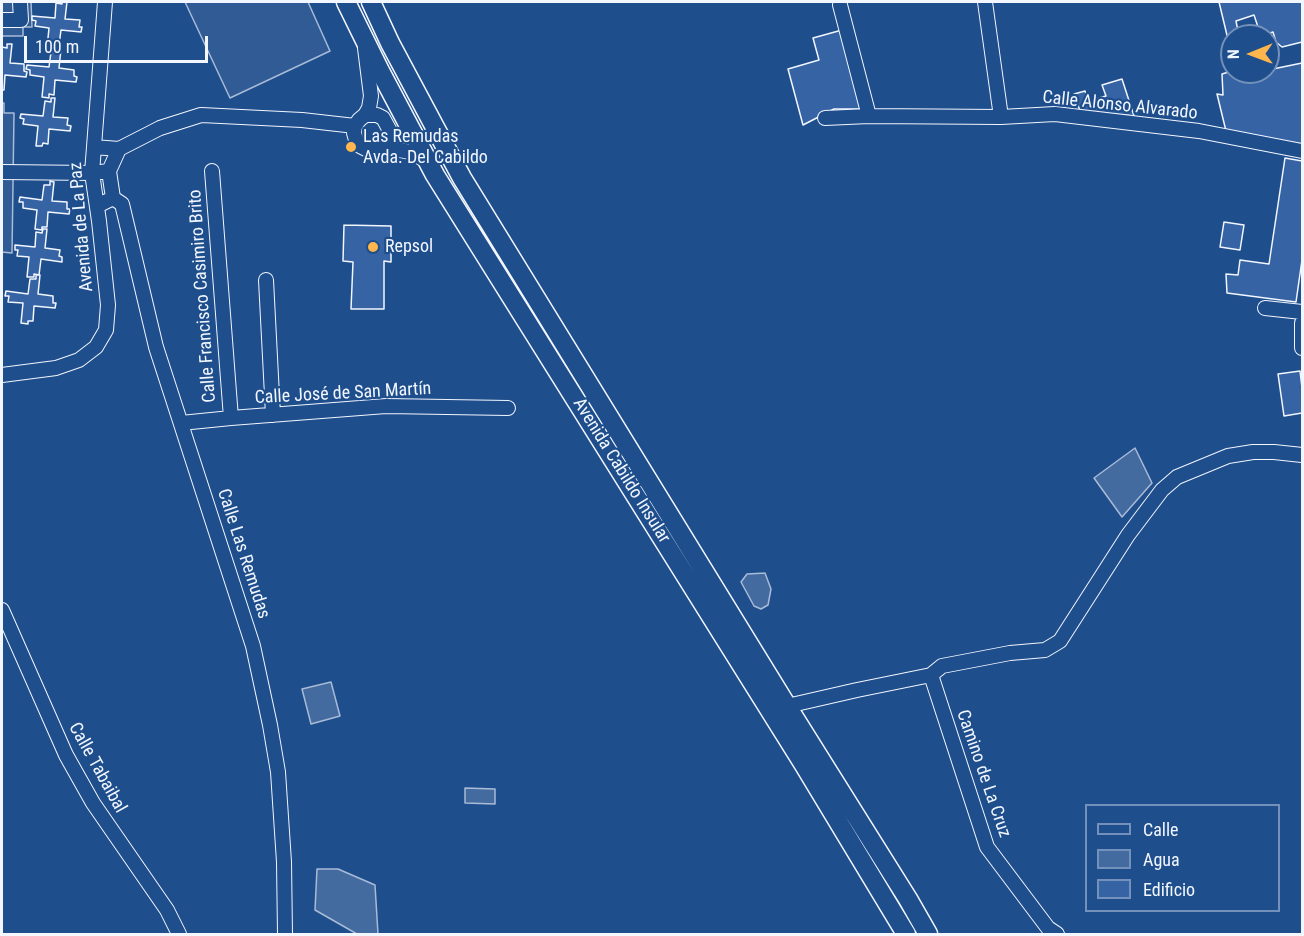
<!DOCTYPE html>
<html>
<head>
<meta charset="utf-8">
<style>
  body { margin:0 }
  #map { position:relative; width:1304px; height:936px; overflow:hidden; background:#1f4e8c; font-family:"Roboto Condensed",sans-serif }
  canvas { display:block }
  .frame { position:absolute; inset:0; border:3px solid #f2f6ff; pointer-events:none }
  .legend { position:absolute; left:1085px; top:804px; width:195px; height:108px; box-sizing:border-box; background:#1f4e8c; border:2px solid #7391ba; margin:0; padding:8px 10px; list-style:none; font-size:18px; color:#f2f6ff }
  .legend li { display:flex; align-items:center; gap:12px; height:30px }
  .legend b { width:30px; border:2px solid #7391ba }
  .north { position:absolute; left:1220px; top:24px; width:60px; height:60px; box-sizing:border-box; background:#1f4e8c; border:2px solid #7391ba; border-radius:50%; rotate:269deg; font-size:16px; font-weight:700; line-height:24px; text-align:center; color:#f2f6ff }
  .north::after { content:''; display:block; margin:auto; width:21px; height:27px; background:#ffb74d; clip-path:polygon(50% 0,100% 100%,50% 72%,0 100%) }
  .scale { position:absolute; left:24px; top:36px; width:184px; height:27px; box-sizing:border-box; border:3px solid #f2f6ff; border-top:0; padding-left:8px; font-size:18px; line-height:21px; white-space:nowrap; color:#f2f6ff; -webkit-text-stroke:4px #1f4e8c; paint-order:stroke }
</style>
</head>
<body>
<div id="map">
<canvas width="1304" height="936"></canvas>
<div class="frame"></div>
<ul class="legend">
<li><b style="height:8px;background:#1f4e8c"></b>Calle</li>
<li><b style="height:16px;background:#446ba0"></b>Agua</li>
<li><b style="height:16px;background:#3563a3"></b>Edificio</li>
</ul>
<div class="north">N</div>
<div class="scale">100 m</div>
</div>
<script>
const context = document.querySelector('canvas').getContext('2d');
context.lineJoin = 'round';
function fillPath(path, color) { context.fillStyle = color; context.fill(path, 'evenodd'); }
const poly = rows => new Path2D(rows.map(r => 'M' + r).join(''));
function stroke(path, color, width, dash) { context.strokeStyle = color; context.lineWidth = width; context.lineCap = dash ? 'butt' : 'round'; context.setLineDash(dash || []); context.stroke(path); }
function label(font, color, halo, rows, align = 'center') {
  context.font = font + ' "Roboto Condensed",sans-serif'; context.lineWidth = 4.5; context.setLineDash([]); context.textBaseline = 'middle'; context.strokeStyle = halo; context.fillStyle = color; for (const [text, x, y, turn = 0] of rows) {
    context.save(); context.translate(x, y); context.rotate((+turn || 0) * Math.PI / 180); context.textAlign = isNaN(turn) ? turn : align; if (halo) context.strokeText(text, 0, 0); context.fillText(text, 0, 0); context.restore();
  }
}
const built = poly([
  [2,2,31,2,32,27,23,27,23,36,2,36,2,2],
  [185,2,308,2,330,51,230,98,185,2],
  [2,103,4,103,4,113,14,113,12,253,2,252,2,263,2,103]
]);
const water = poly([
  [1135,448,1152,483,1122,517,1094,478,1135,448],
  [765,573,771,589,768,605,761,609,754,606,741,582,747,574,765,573],
  [331,682,340,716,311,724,302,689,331,682],
  [465,788,495,789,495,804,465,803,465,788],
  [317,869,338,869,375,885,378,934,357,934,315,910,317,869]
]);
const building = poly([
  [62,2,67,2,65,19,80,20,79,27,82,27,81,32,61,30,59,45,54,45,54,48,47,48,49,28,35,26,36,21,32,20,32,16,55,18,56,3,62,4,62,2],
  [1219,2,1302,2,1302,42,1282,47,1276,42,1273,32,1261,36,1254,15,1236,21,1239,36,1232,36,1232,56,1219,2],
  [842,30,863,109,834,109,803,125,788,69,819,60,813,38,842,30],
  [7,44,12,44,10,63,24,64,24,71,27,72,26,77,5,75,4,90,2,90,2,47,7,48,7,44],
  [57,49,61,49,59,68,74,70,74,76,77,77,76,82,55,80,54,95,49,94,49,98,42,97,44,77,30,75,30,70,26,69,27,65,49,67,51,52,57,53,57,49],
  [1302,63,1302,144,1226,131,1217,94,1223,95,1222,74,1232,71,1232,72,1268,72,1268,70,1302,63],
  [1122,79,1134,116,1080,111,1074,94,1085,91,1088,101,1106,96,1102,85,1122,79],
  [51,98,55,98,53,117,68,118,67,125,71,126,70,131,49,129,48,144,43,143,42,146,36,146,38,126,23,124,24,119,20,118,21,114,43,116,45,101,51,102,51,98],
  [1285,158,1302,161,1302,260,1296,302,1227,293,1226,274,1238,275,1240,260,1269,264,1285,158],
  [50,181,54,182,52,201,67,202,67,209,70,209,69,214,48,212,47,227,42,227,42,230,35,229,37,210,23,208,23,202,19,202,20,197,42,200,44,185,50,185,50,181],
  [1224,222,1244,225,1240,250,1220,247,1224,222],
  [344,225,391,226,391,262,384,261,384,309,351,309,353,262,343,261,344,225],
  [43,229,47,229,45,248,60,250,59,256,62,257,62,262,41,259,39,275,34,274,34,277,27,277,29,257,17,256,18,250,15,250,15,245,35,247,36,232,42,233,43,229],
  [36,275,40,275,38,294,53,296,53,303,56,303,55,308,34,306,33,321,28,321,28,324,21,323,23,303,8,302,9,296,5,296,6,291,28,294,30,279,36,279,36,275],
  [1300,371,1302,388,1302,413,1284,416,1278,374,1300,371]
]);
const minor = poly([
  [985,2,1001,117],
  [840,5,869,116],
  [2,20,21,20,20,2],
  [365,48,371,96,369,108,365,115,359,120,355,126,354,133,356,140,360,146,368,150,394,149,410,152,427,161],
  [365,115,377,115,383,118,389,129,389,135,387,141,383,146,377,149],
  [825,118,869,116,1001,117,1055,114,1199,131,1302,151],
  [94,147,119,149,160,128,201,115,302,120,355,126],
  [212,171,231,418],
  [2,172,92,173,109,171],
  [113,198,109,171,119,149],
  [97,206,113,198,122,204,156,347,253,646,270,725,278,772,284,862,285,934],
  [266,280,273,415],
  [1265,308,1302,312],
  [1302,323,1302,348],
  [2,375,56,368,79,360,96,347,106,330,108,305,99,221,92,173,105,2],
  [181,423,231,418,386,406,508,408],
  [2,610,66,755,93,803,167,910,179,934],
  [931,675,987,847,1048,928,1057,934],
  [787,706,857,690,931,675,942,666,1010,653,1045,650,1060,641,1128,535,1162,490,1177,477,1228,456,1253,452,1274,452,1302,455]
]);
const major = poly([
  [346,2,380,71,435,175,804,765,906,934],
  [371,2,390,43,462,178,787,706,908,899,928,934]
]);
const markers = [
  [351,147,6,"#ffb74d"],
  [373,247,6,"#ffb74d"]
];
const streetNames = [
  ["Calle Alonso Alvarado",1120,106,6],
  ["Avenida de La Paz",82,227,-95],
  ["Calle Francisco Casimiro Brito",203,296,-94],
  ["Calle José de San Martín",343,394,-3],
  ["Avenida Cabildo Insular",621,471,58],
  ["Calle Las Remudas",243,554,72],
  ["Calle Tabaibal",97,768,61],
  ["Camino de La Cruz",983,774,71]
];
const poiNames = [
  ["Las Remudas",363,137],
  ["Avda. Del Cabildo",363,158],
  ["Repsol",385,247]
];
fillPath(built, '#305b95');
stroke(built, '#a8bbd7', 1.5);
fillPath(water, '#446ba0');
stroke(water, '#a8bbd7', 1.5);
fillPath(building, '#3563a3');
stroke(building, '#f2f6ff', 1.5);
stroke(minor, '#f2f6ff', 16);
stroke(major, '#f2f6ff', 21);
stroke(minor, '#1f4e8c', 14);
stroke(major, '#1f4e8c', 18);
for (const [x, y, r, color] of markers) { const dot = new Path2D(); dot.arc(x, y, r, 0, 2 * Math.PI); context.fillStyle = color; context.fill(dot); stroke(dot, '#1f4e8c', 2); }
label('18px', '#f2f6ff', '#1f4e8c', streetNames);
label('18px', '#f2f6ff', '#1f4e8c', poiNames, 'left');
</script>
</body>
</html>
